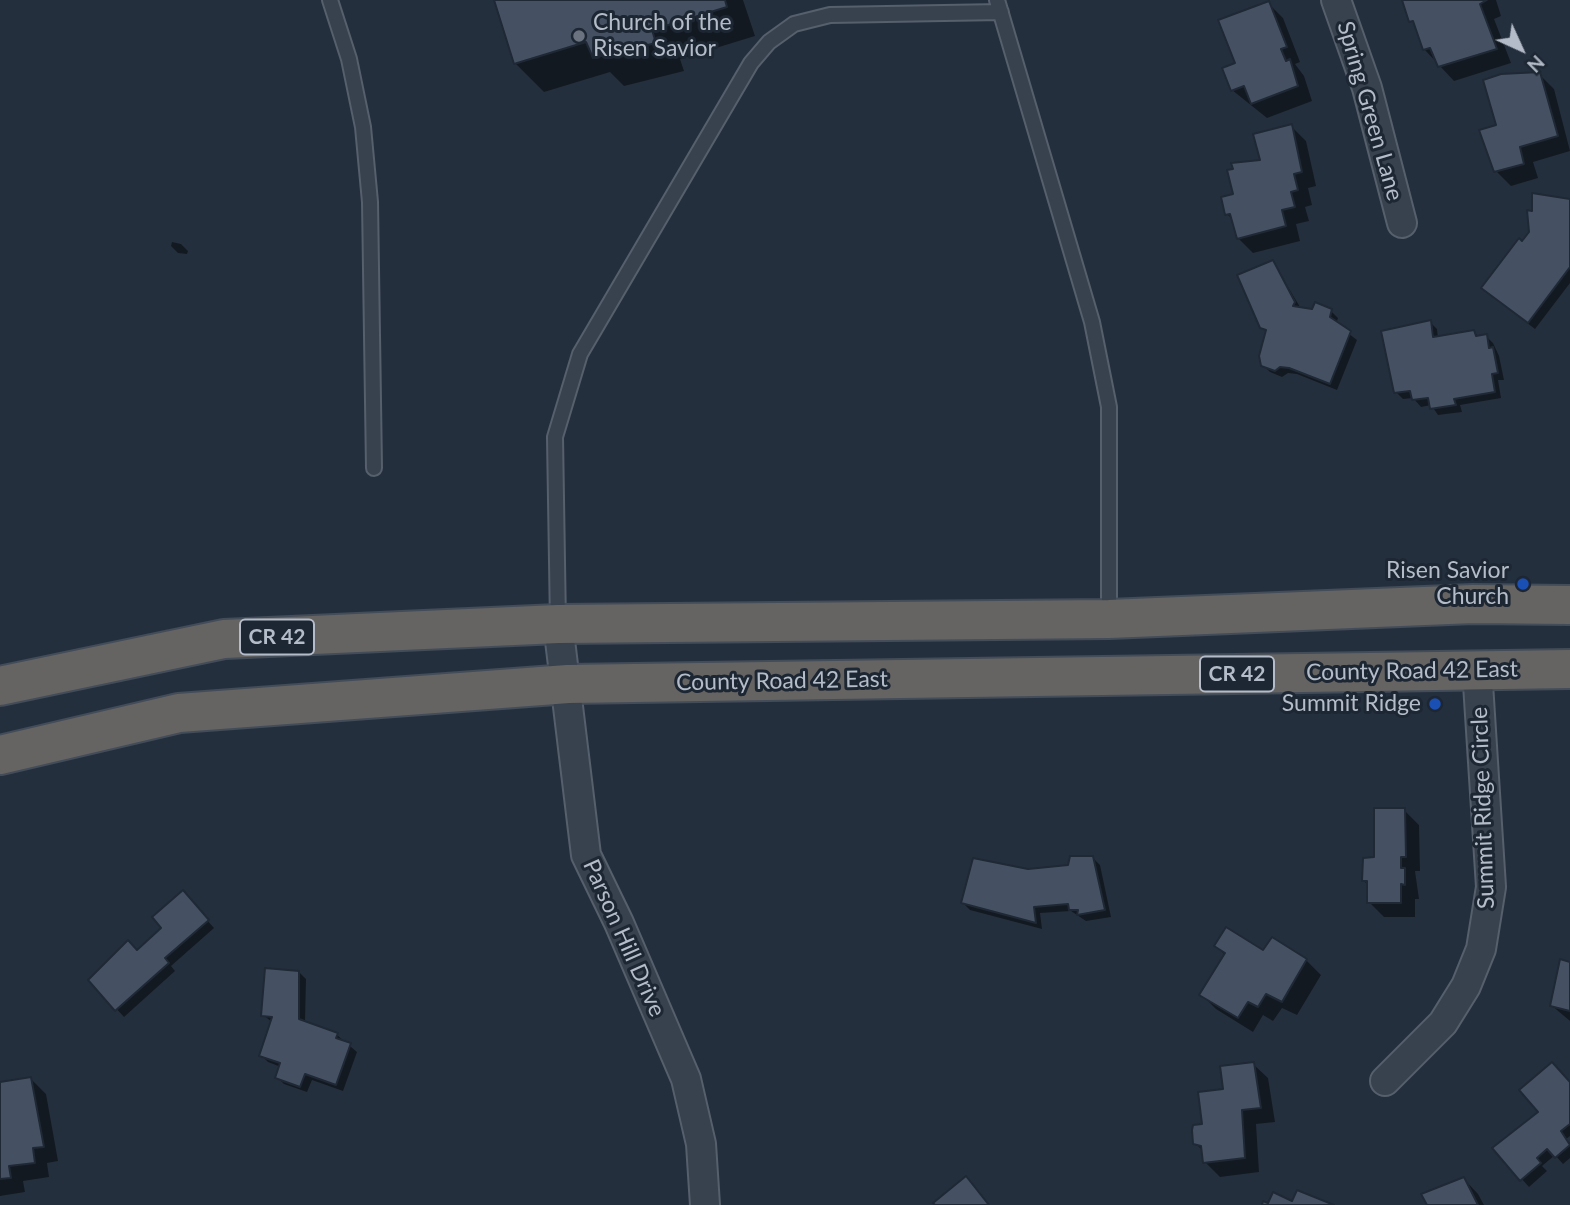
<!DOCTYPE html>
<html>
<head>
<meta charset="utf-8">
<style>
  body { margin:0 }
  #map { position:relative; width:1570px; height:1205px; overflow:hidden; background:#242f3e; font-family:Lato,sans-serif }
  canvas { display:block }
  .north { position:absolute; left:1486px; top:14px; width:70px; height:70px; -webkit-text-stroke:5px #1d2633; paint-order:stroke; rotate:135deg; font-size:19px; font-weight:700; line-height:28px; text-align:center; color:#b4bcc9 }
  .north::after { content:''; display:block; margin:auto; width:24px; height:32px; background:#b4bcc9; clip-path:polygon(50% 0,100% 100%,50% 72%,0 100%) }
</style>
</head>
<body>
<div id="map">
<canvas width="1570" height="1205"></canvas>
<div class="north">N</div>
</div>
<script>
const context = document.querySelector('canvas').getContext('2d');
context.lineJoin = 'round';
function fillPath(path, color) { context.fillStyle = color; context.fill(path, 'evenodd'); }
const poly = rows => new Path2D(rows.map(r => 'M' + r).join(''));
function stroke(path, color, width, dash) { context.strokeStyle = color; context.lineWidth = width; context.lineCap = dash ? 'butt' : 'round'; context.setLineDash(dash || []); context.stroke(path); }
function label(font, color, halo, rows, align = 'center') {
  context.font = font + ' Lato,sans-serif'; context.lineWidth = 6; context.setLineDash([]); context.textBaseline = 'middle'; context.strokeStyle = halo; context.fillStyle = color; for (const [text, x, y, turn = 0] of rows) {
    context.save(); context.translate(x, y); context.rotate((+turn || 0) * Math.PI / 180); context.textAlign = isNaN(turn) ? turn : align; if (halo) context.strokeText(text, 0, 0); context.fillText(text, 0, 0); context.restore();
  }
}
const shadow = poly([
  [496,0,743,0,755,36,680,59,684,71,624,86,610,72,544,92,515,63],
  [1404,0,1496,0,1501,16,1494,19,1511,63,1454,81,1424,49],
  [1268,3,1283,18,1300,62,1295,64,1304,76,1312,101,1267,118,1232,90,1237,64],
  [1539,74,1554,89,1570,151,1533,162,1538,178,1511,186,1496,171,1498,126],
  [1291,126,1306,141,1316,186,1308,188,1312,205,1305,207,1309,221,1296,224,1300,241,1253,253,1238,238,1234,221,1227,214,1235,195],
  [1570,201,1570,283,1535,329,1490,295],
  [172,242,181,244,188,251,187,254,178,253,171,246],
  [1273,262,1300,307,1331,311,1338,318,1336,324,1357,340,1337,390,1297,374,1288,373,1282,377,1270,372,1263,365,1267,332,1261,327],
  [1430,322,1437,329,1438,338,1474,332,1479,337,1486,336,1493,343,1499,356,1504,380,1498,380,1501,398,1460,405,1462,412,1438,415,1431,405,1421,407,1413,398,1403,399,1396,392],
  [1404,810,1419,825,1420,871,1415,871,1419,899,1415,899,1415,917,1384,917,1369,902,1369,886,1364,881],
  [1093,858,1100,865,1111,917,1086,921,1071,911,1040,913,1042,929,970,910,963,903,1028,871,1070,867],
  [189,900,214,928,171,966,175,971,124,1017,90,980,137,952],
  [1216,946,1306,960,1321,975,1297,1015,1282,1008,1273,1021,1263,1015,1253,1032,1216,1009,1201,994,1225,955],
  [1570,963,1570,1021,1551,1005],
  [299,972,306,979,305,1023,337,1035,357,1052,343,1091,312,1080,307,1092,284,1084,277,1077,281,1067,268,1062,261,1055,272,1022,263,1015],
  [1253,1064,1268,1078,1275,1122,1256,1124,1259,1172,1220,1177,1205,1162,1204,1152,1195,1143,1225,1090],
  [31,1079,46,1094,58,1161,47,1163,49,1177,23,1181,25,1192,0,1196,0,1083],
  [1570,1084,1570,1136,1566,1139,1570,1143,1570,1158,1563,1164,1555,1155,1542,1166,1547,1171,1529,1187,1494,1148,1541,1112],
  [1464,1179,1478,1194,1484,1205,1429,1205]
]);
const building = poly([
  [494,0,725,0,727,7,652,30,656,43,593,58,586,42,514,64,494,0],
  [1402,0,1487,0,1480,4,1497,49,1438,67,1430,48,1423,50,1413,21,1409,22,1402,0],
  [1269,1,1287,47,1281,49,1286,61,1290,59,1298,86,1251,104,1244,86,1231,91,1222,68,1235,63,1218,20,1269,1],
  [1540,72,1558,136,1520,147,1524,164,1494,172,1479,130,1496,125,1483,80,1501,74,1540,72],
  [1292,124,1302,172,1294,174,1298,190,1291,192,1295,207,1282,210,1286,226,1237,239,1230,214,1225,215,1221,197,1233,194,1227,170,1233,169,1231,163,1260,160,1253,134,1292,124],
  [1532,193,1570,199,1570,267,1528,323,1481,288,1519,238,1522,241,1529,232,1527,210,1532,211,1532,193],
  [1273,260,1295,302,1293,306,1312,309,1315,302,1332,309,1330,317,1351,331,1330,384,1289,368,1280,367,1275,371,1261,366,1259,356,1266,330,1260,328,1237,275,1273,260],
  [1431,320,1433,337,1474,330,1476,336,1487,334,1489,348,1493,347,1498,373,1492,374,1495,392,1454,399,1456,405,1430,409,1428,398,1412,400,1410,391,1394,393,1381,331,1431,320],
  [1374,808,1405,808,1406,857,1401,857,1401,868,1405,868,1405,885,1401,884,1401,903,1367,903,1367,881,1362,881,1363,858,1374,857,1374,808],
  [1070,856,1093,856,1105,910,1077,915,1078,910,1069,910,1068,904,1034,907,1036,923,961,903,973,858,1028,869,1068,865,1070,856],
  [183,890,209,920,165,958,169,963,115,1011,88,980,128,940,137,950,161,928,152,917,183,890],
  [1226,927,1263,950,1272,937,1307,959,1282,1002,1266,994,1258,1007,1248,1002,1238,1018,1199,995,1225,953,1214,946,1226,927],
  [1560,959,1570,962,1570,1011,1550,1006,1560,959],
  [265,968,299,971,299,1019,338,1033,336,1038,351,1043,336,1085,305,1074,300,1087,275,1078,280,1063,259,1056,272,1017,261,1016,265,968],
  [1254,1062,1261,1108,1242,1110,1245,1158,1203,1163,1201,1146,1193,1144,1192,1130,1193,1125,1202,1124,1198,1092,1223,1089,1220,1066,1254,1062],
  [1552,1062,1570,1082,1570,1124,1561,1131,1570,1145,1555,1158,1547,1149,1537,1158,1541,1163,1520,1181,1492,1148,1538,1112,1519,1090,1552,1062],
  [31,1077,44,1147,33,1148,35,1163,9,1166,11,1178,0,1179,0,1082,31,1077],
  [966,1176,989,1205,935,1205,933,1203,966,1176],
  [1464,1177,1478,1205,1427,1205,1421,1194,1464,1177],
  [1297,1190,1334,1205,1262,1205,1263,1201,1268,1203,1273,1192,1292,1201,1297,1190]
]);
const service = poly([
  [330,0,349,59,363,127,370,202,374,468],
  [997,0,1092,322,1109,407,1109,617],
  [558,624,555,437,580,354,751,63,769,42,794,24,830,15,1001,12]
]);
const minor = poly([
  [1336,0,1367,88,1402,223],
  [558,624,586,855,619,923,686,1079,701,1144,705,1205],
  [1385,1081,1443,1023,1466,986,1481,949,1491,887,1477,668]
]);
const trunk = poly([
  [0,686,224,639,558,624,1109,619,1473,604,1570,605],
  [0,755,179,713,568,684,1570,669]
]);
const markers = [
  [579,36,7,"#6b7280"],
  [1523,584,7,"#1a4fb4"],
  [1435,704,7,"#1a4fb4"]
];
const shields = [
  [277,637,74],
  [1237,674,74]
];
const shieldNames = [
  ["CR 42",277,637],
  ["CR 42",1237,674]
];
const poiNames = [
  ["Church of the",593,23,"left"],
  ["Risen Savior",593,49,"left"],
  ["Risen Savior",1509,571],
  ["Church",1509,597],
  ["Summit Ridge",1421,704]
];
const streetNames = [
  ["Spring Green Lane",1370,111,74],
  ["County Road 42 East",1412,671,-1],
  ["County Road 42 East",782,681,-1],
  ["Summit Ridge Circle",1483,808,-92],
  ["Parson Hill Drive",624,938,66]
];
fillPath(shadow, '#0007');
fillPath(building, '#455162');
stroke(building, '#1f2835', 2);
stroke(service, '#565f6c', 18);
stroke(minor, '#565f6c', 32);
stroke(trunk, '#434c59', 42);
stroke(service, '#38414e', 14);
stroke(minor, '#38414e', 28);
stroke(trunk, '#656462', 38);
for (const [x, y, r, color] of markers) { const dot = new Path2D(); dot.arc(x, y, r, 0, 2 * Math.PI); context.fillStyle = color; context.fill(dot); stroke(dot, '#1d2633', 2.5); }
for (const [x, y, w] of shields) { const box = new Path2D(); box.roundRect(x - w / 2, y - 17.5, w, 35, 5); context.fillStyle = '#1d2633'; context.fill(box); stroke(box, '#b4bcc9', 2); }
label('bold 21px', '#b4bcc9', null, shieldNames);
label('23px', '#b4bcc9', '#1d2633', poiNames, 'right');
label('23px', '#b4bcc9', '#1d2633', streetNames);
</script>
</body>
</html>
